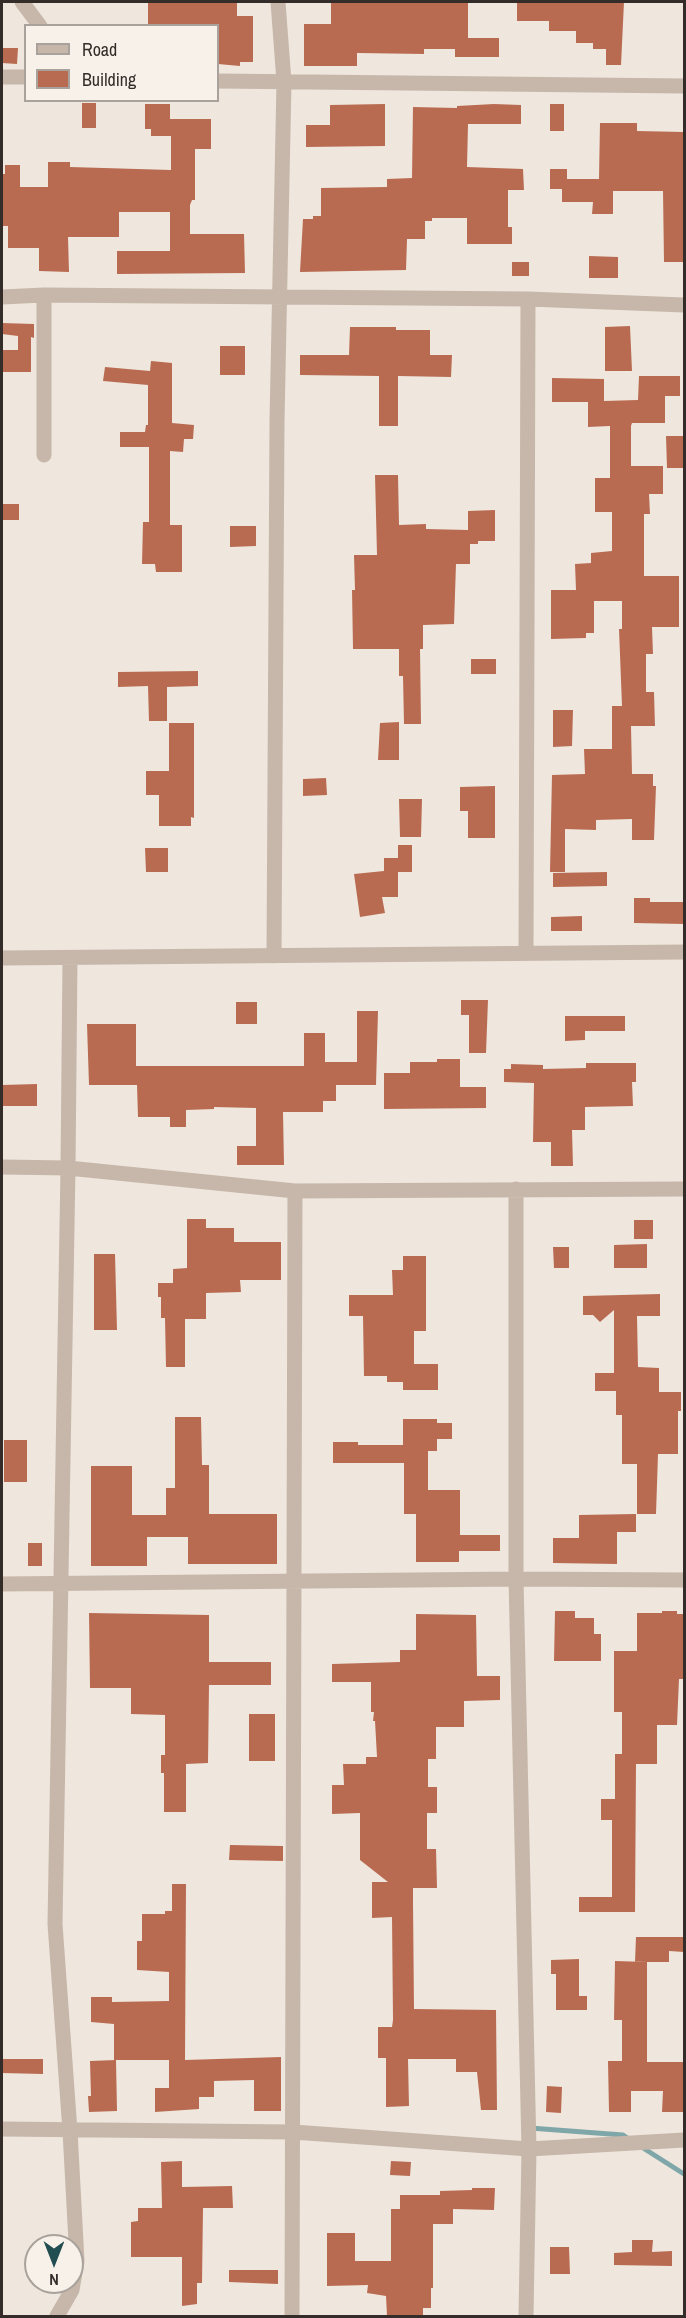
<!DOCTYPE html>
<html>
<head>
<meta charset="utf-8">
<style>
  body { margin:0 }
  #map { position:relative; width:686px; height:2318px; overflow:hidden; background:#efe7dd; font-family:"Archivo Narrow",sans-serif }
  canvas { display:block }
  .frame { position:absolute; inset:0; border:3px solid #342c29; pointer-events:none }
  .legend { position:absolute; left:24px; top:24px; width:195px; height:78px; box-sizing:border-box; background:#f7f1e9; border:2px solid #a9a29c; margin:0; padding:8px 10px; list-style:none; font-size:18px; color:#342c29 }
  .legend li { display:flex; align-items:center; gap:12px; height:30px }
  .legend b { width:30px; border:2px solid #a9a29c }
  .north { position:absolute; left:24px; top:2234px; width:60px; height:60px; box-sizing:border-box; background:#f7f1e9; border:2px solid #a9a29c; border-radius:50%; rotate:180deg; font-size:16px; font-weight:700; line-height:24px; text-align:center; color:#342c29 }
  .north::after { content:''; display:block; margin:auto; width:21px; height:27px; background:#234e51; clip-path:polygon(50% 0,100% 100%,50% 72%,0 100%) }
</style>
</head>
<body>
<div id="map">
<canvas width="686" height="2318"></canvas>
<div class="frame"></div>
<ul class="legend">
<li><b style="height:8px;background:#c6b7aa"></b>Road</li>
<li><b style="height:16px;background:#b96b51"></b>Building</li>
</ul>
<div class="north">N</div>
</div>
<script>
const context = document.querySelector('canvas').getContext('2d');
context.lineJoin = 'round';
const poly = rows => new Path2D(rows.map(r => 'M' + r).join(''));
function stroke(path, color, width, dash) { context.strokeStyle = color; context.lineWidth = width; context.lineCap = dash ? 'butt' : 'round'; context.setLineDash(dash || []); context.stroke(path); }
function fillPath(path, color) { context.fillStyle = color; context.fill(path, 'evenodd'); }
const stream = poly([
  [530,2128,623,2135,630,2140],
  [640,2146,684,2174]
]);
const building = poly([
  [148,2,237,2,237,16,253,16,253,62,240,62,240,66,218,64,218,26,148,26],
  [331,2,468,2,468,38,499,38,499,57,455,57,455,49,424,49,424,54,357,53,357,66,304,66,304,24,331,24],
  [517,2,624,2,621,65,606,65,606,49,593,49,593,43,576,43,576,31,549,31,549,21,517,21],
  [2,48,18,48,17,64,2,63],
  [82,103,96,103,96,128,82,128],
  [145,104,170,104,170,119,211,119,211,149,195,149,195,200,192,200,190,205,190,234,244,234,245,273,117,274,117,251,170,251,170,212,119,212,119,237,68,237,69,272,39,271,39,248,8,248,8,226,2,226,2,174,5,174,5,165,20,165,20,187,48,187,48,162,70,162,70,167,171,170,171,136,151,136,151,129,145,129],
  [385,104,385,146,306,147,306,125,330,125,330,105],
  [494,104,521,105,521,124,468,124,467,167,523,169,524,190,508,190,508,227,512,227,512,244,467,244,467,218,432,218,432,221,425,221,425,239,407,239,406,270,300,272,303,219,313,219,313,216,321,216,321,188,387,187,387,179,412,178,413,107,457,108,457,106],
  [550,104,564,104,564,131,550,131],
  [600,123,637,123,637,131,684,132,684,262,664,262,663,191,613,191,613,214,592,214,593,202,562,202,562,189,550,189,550,169,567,169,567,179,599,179],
  [589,256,618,257,618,278,589,278],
  [512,262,529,262,529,276,512,276],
  [2,323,34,324,34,338,31,337,31,372,2,372,2,350,18,350,18,336,2,334],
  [630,326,632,371,605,371,605,327],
  [350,327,396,327,396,330,430,330,430,355,452,355,451,377,398,376,398,426,379,426,379,376,300,375,300,355,349,355],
  [220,346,245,346,245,375,220,375],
  [151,361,172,363,172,423,194,425,193,439,184,439,183,452,170,451,170,525,182,525,182,572,156,572,155,564,142,564,143,522,149,522,149,447,120,447,120,432,145,432,146,425,148,425,148,385,103,381,105,367,150,371],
  [639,376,680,376,680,396,665,396,665,423,632,423,631,426,631,466,663,466,663,494,649,494,650,514,644,514,644,576,679,576,679,627,652,627,653,654,646,654,646,692,654,692,655,726,631,726,632,774,653,774,653,786,656,786,654,840,632,840,632,819,596,820,596,830,565,829,565,872,550,872,552,775,585,774,584,749,612,749,612,706,622,706,619,629,622,629,622,601,594,601,594,633,586,633,586,638,551,639,551,590,576,590,575,564,591,563,591,553,612,551,612,512,595,512,595,478,610,478,610,426,588,427,588,402,552,402,552,378,604,379,604,401,638,400],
  [666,436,684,436,684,468,667,468],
  [375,475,398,475,399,525,426,524,426,529,468,530,468,511,495,510,495,541,478,541,478,544,470,544,470,564,456,564,454,624,423,625,423,649,420,649,421,724,404,724,403,676,399,676,399,649,353,649,352,590,355,590,354,555,377,555],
  [2,504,19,504,19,520,2,520],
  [230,526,256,526,256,546,230,547],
  [471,659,496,659,496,674,471,674],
  [198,671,198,686,167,687,167,721,149,721,148,686,118,687,118,672],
  [553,710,573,710,572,746,553,747],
  [399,722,399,760,378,760,380,723],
  [169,723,194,723,194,818,191,817,191,826,159,826,159,795,146,795,146,771,169,771],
  [326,778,327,795,303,796,303,779],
  [495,786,495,838,468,838,468,811,460,811,460,787],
  [399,799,422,799,421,837,400,837],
  [398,845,412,845,412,872,398,872,398,897,382,897,385,913,360,917,354,874,384,871,384,858,398,858],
  [145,848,168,848,168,872,146,872],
  [607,872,607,886,553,887,553,873],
  [634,898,650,898,650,902,684,902,684,924,634,923],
  [582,916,582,931,551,931,551,917],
  [461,1000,488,1000,486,1053,469,1053,469,1015,461,1015],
  [236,1002,257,1002,257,1024,236,1024],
  [357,1011,378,1011,376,1085,336,1085,336,1101,323,1101,323,1112,283,1112,284,1165,237,1165,237,1146,256,1146,256,1108,214,1107,214,1109,186,1110,186,1127,170,1127,170,1117,138,1117,137,1085,89,1085,87,1024,136,1024,136,1066,304,1066,304,1033,325,1033,325,1062,357,1062],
  [565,1016,625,1016,625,1031,585,1031,585,1040,565,1041],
  [437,1059,460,1059,460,1087,486,1087,486,1108,384,1109,384,1073,410,1073,410,1062,437,1062],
  [586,1063,636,1063,636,1082,632,1082,633,1106,585,1107,585,1130,572,1130,573,1166,551,1166,551,1142,533,1142,534,1083,504,1082,504,1069,511,1069,511,1064,543,1065,543,1069,586,1068],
  [37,1084,37,1106,2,1106,2,1085],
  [187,1219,206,1219,206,1228,234,1228,234,1242,281,1242,281,1280,240,1280,241,1292,206,1293,206,1319,185,1319,185,1367,166,1367,165,1318,161,1318,161,1297,158,1297,158,1283,173,1283,173,1269,187,1268],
  [634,1220,653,1220,653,1239,634,1239],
  [647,1244,647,1268,614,1268,614,1245],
  [553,1247,569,1247,569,1268,554,1268],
  [94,1254,115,1254,117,1330,94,1330],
  [403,1256,426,1256,426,1331,414,1331,414,1364,438,1364,438,1390,403,1390,403,1382,387,1382,387,1376,364,1376,363,1316,349,1316,349,1295,393,1295,392,1270,403,1270],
  [660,1294,660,1316,637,1316,638,1367,659,1368,659,1392,681,1392,681,1411,678,1411,678,1454,658,1454,656,1514,637,1514,637,1464,622,1464,622,1415,616,1415,616,1391,595,1391,595,1373,614,1373,614,1310,600,1322,593,1315,583,1315,583,1296],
  [175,1417,201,1417,202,1465,209,1465,209,1514,277,1514,277,1564,188,1564,188,1537,147,1537,147,1566,91,1566,91,1466,132,1466,132,1515,166,1515,166,1488,175,1488],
  [403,1419,437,1419,437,1423,452,1423,452,1439,437,1439,437,1451,428,1451,428,1490,460,1490,460,1535,500,1535,500,1551,459,1551,459,1562,416,1562,416,1514,404,1514,404,1463,333,1463,333,1442,358,1442,358,1445,403,1445],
  [4,1440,27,1440,27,1482,4,1482],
  [636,1514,636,1532,617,1532,617,1564,553,1563,553,1538,579,1538,579,1515],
  [28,1543,42,1543,42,1566,28,1566],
  [555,1611,575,1611,575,1618,594,1618,594,1634,601,1634,601,1661,554,1661],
  [662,1611,677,1611,677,1614,684,1614,684,1679,679,1679,677,1725,657,1725,657,1764,636,1764,635,1912,579,1912,579,1897,612,1897,612,1820,601,1820,601,1799,615,1799,615,1754,622,1754,622,1712,614,1712,614,1651,637,1651,637,1613,662,1613],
  [89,1613,209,1615,209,1662,271,1662,271,1685,209,1685,208,1763,186,1764,186,1812,164,1812,164,1773,161,1773,161,1755,165,1755,165,1715,131,1714,131,1688,90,1688],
  [416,1614,476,1615,477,1676,500,1676,500,1700,464,1701,464,1727,436,1727,436,1759,428,1759,428,1787,437,1787,437,1813,427,1813,427,1849,436,1849,437,1888,413,1888,413,1902,414,2009,496,2010,497,2110,481,2110,477,2072,456,2072,456,2059,408,2059,409,2106,386,2107,386,2058,378,2058,378,2027,392,2027,393,2020,392,1917,372,1918,372,1882,388,1882,360,1860,360,1813,332,1814,332,1785,344,1785,343,1764,366,1764,366,1757,377,1757,375,1721,373,1721,374,1712,371,1712,371,1682,332,1682,332,1664,400,1662,400,1650,416,1650],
  [249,1714,275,1714,275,1761,249,1761],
  [230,1845,283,1846,283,1861,229,1860],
  [172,1884,186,1884,185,2060,281,2057,281,2111,254,2111,254,2080,214,2081,214,2097,199,2097,199,2109,155,2112,155,2088,169,2088,169,2060,114,2060,114,2024,91,2022,91,1997,112,1997,112,2002,169,2001,169,1972,137,1970,137,1941,142,1941,142,1914,165,1914,165,1911,172,1911],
  [636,1937,684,1937,684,1952,669,1951,669,1962,635,1962],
  [579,1959,579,1996,587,1996,587,2010,556,2010,556,1974,551,1974,551,1960],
  [615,1961,647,1962,647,2062,684,2062,684,2112,662,2112,663,2091,631,2091,631,2112,609,2112,608,2061,622,2061,622,2020,614,2020],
  [2,2059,43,2059,43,2074,2,2073],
  [116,2060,117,2111,89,2112,88,2096,91,2096,90,2061],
  [547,2086,562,2087,561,2113,546,2112],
  [182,2161,182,2187,232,2186,233,2208,203,2208,202,2283,197,2283,197,2304,182,2306,182,2257,131,2257,131,2222,138,2221,138,2208,162,2208,161,2162],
  [391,2161,411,2162,410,2176,390,2175],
  [472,2188,495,2188,494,2210,453,2209,453,2224,433,2224,433,2288,431,2288,431,2308,423,2308,423,2316,387,2316,386,2296,367,2293,368,2285,327,2286,327,2233,355,2233,355,2261,391,2261,391,2209,400,2209,400,2195,440,2195,440,2191,472,2190],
  [632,2240,653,2240,652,2252,672,2251,672,2266,614,2265,614,2253,632,2252],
  [550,2247,569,2247,570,2274,550,2274],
  [229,2270,278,2270,278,2284,229,2282]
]);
const street = poly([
  [22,2,40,26],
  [2,77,26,77],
  [218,81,684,86],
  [44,295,44,455],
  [2,297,44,295,528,299,684,305],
  [526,953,528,299],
  [274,956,277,421,284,82,278,2],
  [2,958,684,952],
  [2,1167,68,1168,295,1191,684,1189],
  [516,1189,516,1579,529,2149,526,2316],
  [2,1584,516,1579,684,1580],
  [2,2129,293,2132,529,2149,684,2140],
  [57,2316,72,2290,77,2261,70,2131,55,1924,68,1168,70,959],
  [292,2316,295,1191]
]);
stroke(stream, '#7fa7a9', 5);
fillPath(building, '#b96b51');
stroke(street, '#c6b7aa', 15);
</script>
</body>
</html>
